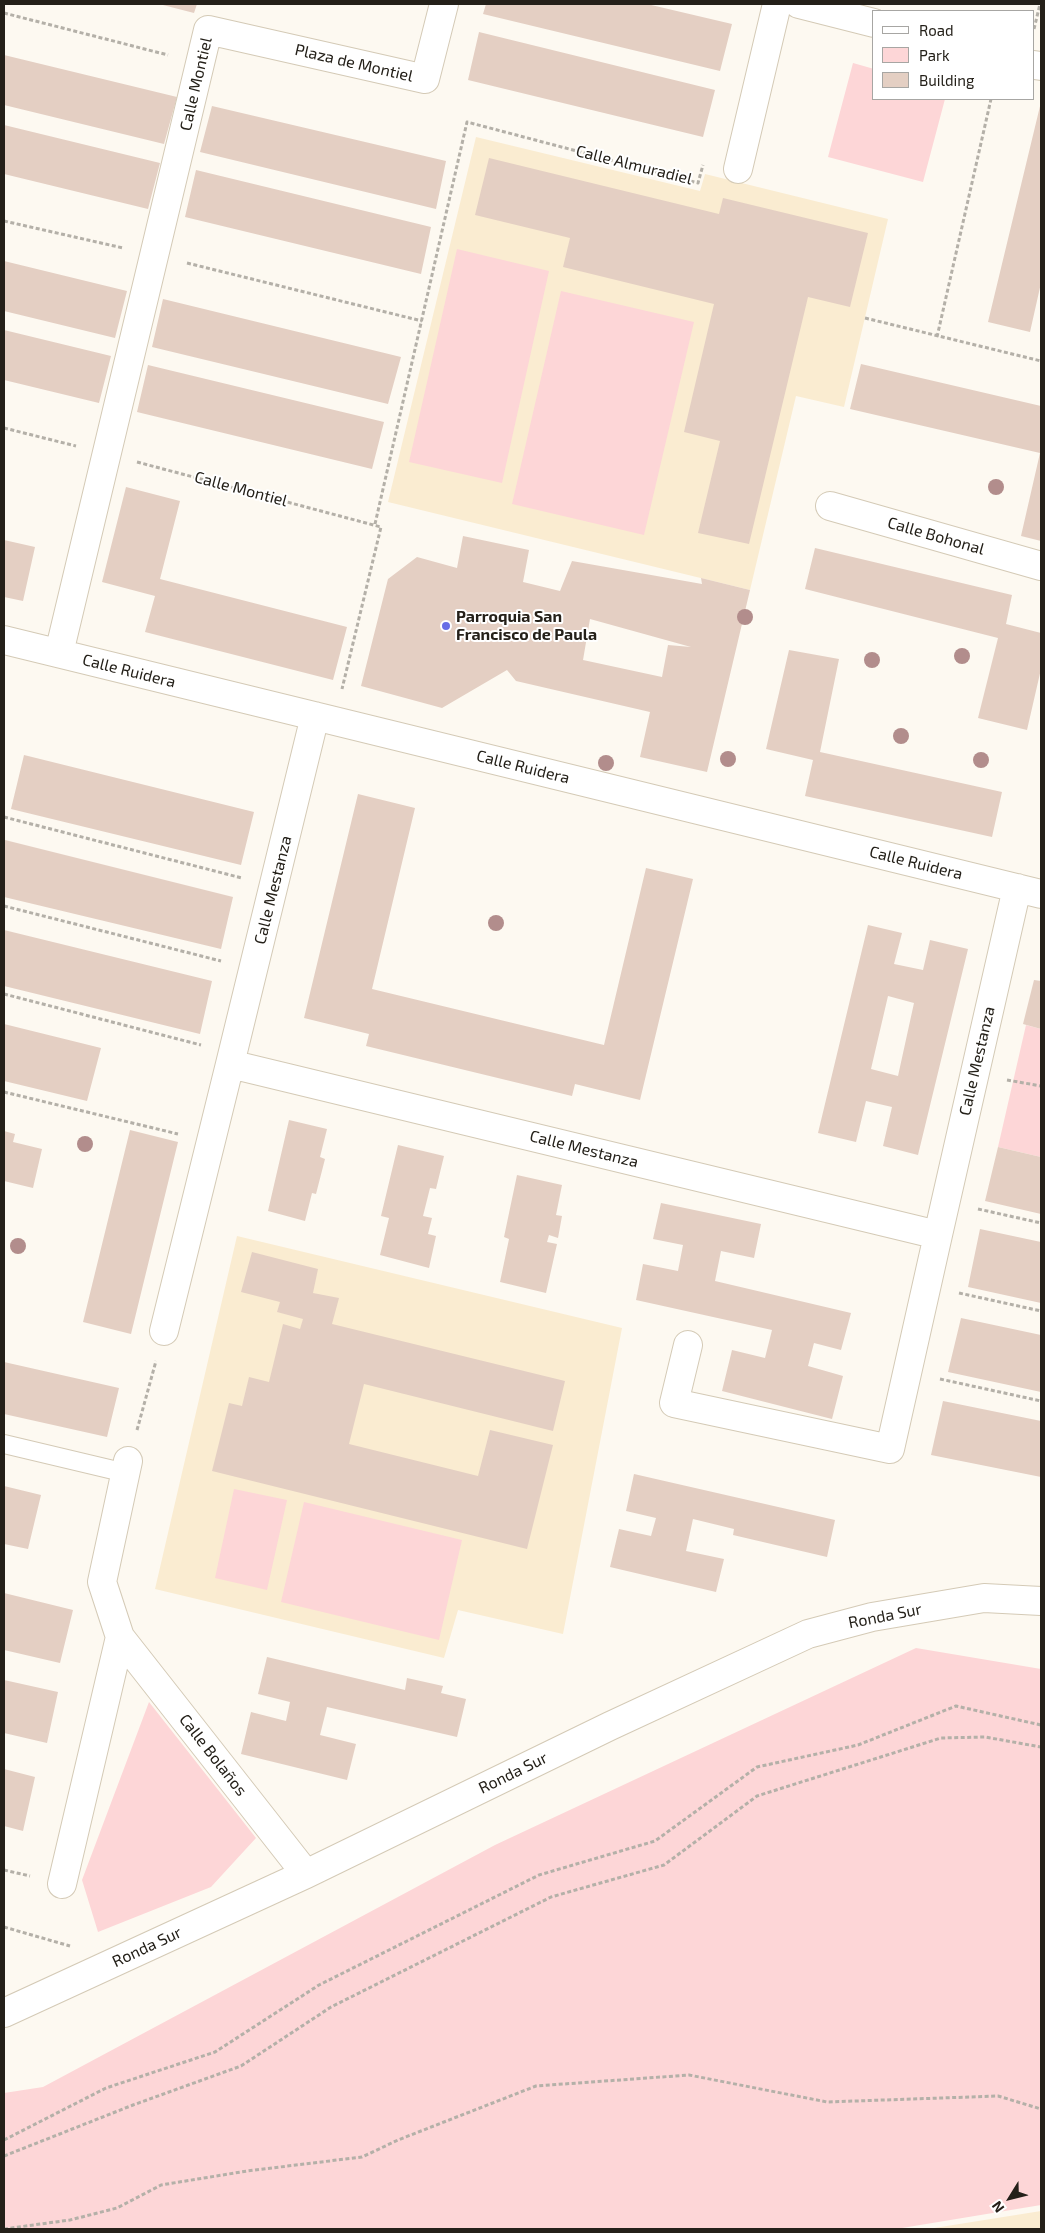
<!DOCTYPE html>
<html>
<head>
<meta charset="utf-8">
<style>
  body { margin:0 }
  #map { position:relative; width:1045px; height:2233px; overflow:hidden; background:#fdf9f1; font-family:"Exo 2",sans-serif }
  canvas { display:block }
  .frame { position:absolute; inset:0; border:5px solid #242019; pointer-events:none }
  .legend { position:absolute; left:872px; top:10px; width:162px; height:90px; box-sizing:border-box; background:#fff; border:1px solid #a7a6a3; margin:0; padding:6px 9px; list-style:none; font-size:15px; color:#242019 }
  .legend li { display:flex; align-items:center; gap:10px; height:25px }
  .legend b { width:25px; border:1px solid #a7a6a3 }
  .north { position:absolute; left:985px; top:2173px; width:50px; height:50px; -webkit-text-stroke:4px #fff; paint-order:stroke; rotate:234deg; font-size:14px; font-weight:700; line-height:20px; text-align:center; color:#242019 }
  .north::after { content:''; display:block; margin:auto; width:18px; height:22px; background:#242019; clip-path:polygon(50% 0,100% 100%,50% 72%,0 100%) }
</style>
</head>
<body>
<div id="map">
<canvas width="1045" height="2233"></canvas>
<div class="frame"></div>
<ul class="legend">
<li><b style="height:6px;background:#fff"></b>Road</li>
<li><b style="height:14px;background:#fdd6d7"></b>Park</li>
<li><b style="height:14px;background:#e4cfc3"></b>Building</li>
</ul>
<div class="north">N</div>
</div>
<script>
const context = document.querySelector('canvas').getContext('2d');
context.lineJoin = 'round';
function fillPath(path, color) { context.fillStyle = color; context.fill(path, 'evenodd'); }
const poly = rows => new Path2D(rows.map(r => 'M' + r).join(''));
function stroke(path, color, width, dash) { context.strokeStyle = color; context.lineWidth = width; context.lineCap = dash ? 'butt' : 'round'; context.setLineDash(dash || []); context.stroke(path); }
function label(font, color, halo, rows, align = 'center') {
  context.font = font + ' "Exo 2",sans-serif'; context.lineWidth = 4; context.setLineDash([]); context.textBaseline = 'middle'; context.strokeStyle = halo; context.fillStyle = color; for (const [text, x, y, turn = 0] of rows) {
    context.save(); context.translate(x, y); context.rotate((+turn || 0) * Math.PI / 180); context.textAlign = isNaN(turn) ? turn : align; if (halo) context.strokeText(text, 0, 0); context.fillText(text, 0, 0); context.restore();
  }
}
const built = poly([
  [476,137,700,191,705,174,888,219,844,407,796,396,750,590,388,502],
  [237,1236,622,1328,563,1634,458,1610,444,1658,155,1589],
  [1041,2211,1041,2229,928,2229]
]);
const green = poly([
  [853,63,874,69,874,99,945,99,923,182,828,157],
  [457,249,549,271,502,483,409,462],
  [561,291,694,322,644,535,512,504],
  [1026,1025,1041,1029,1041,1157,998,1147],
  [234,1489,287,1500,267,1590,215,1578],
  [304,1502,462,1540,439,1640,281,1602],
  [916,1648,1041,1669,1041,2205,896,2229,4,2229,4,2093,43,2087,495,1845],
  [149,1702,256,1838,211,1887,98,1932,82,1880]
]);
const building = poly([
  [159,4,197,4,194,13],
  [486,4,647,4,732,24,720,71,483,14],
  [479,32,715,90,703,137,468,80],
  [4,55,177,97,164,144,4,105],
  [1041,102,1041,283,1030,332,988,322],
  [212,106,446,161,436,209,200,152],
  [4,125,160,163,148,209,4,174],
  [489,158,719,214,723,198,868,233,850,307,808,297,749,544,698,533,720,441,684,432,714,304,563,267,570,238,475,215],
  [196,170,431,227,421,274,185,217],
  [4,261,127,291,115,338,4,311],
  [163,299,401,357,388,404,152,347],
  [4,330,111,356,99,403,4,380],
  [861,364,1041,406,1041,541,1021,536,1040,453,850,409],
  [148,365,384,422,372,469,137,412],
  [126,487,180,501,160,579,347,627,333,680,145,632,155,596,102,582],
  [463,536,529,550,523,582,560,591,572,561,702,584,701,578,750,590,707,772,640,757,650,712,516,681,507,670,442,708,361,686,388,579,417,557,457,568],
  [590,619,691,647,668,645,662,677,583,660],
  [4,540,35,547,23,601,4,597],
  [815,548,1012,595,1006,624,1041,633,1041,669,1027,730,978,718,998,638,805,589],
  [789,650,839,659,820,752,1002,792,992,837,805,796,813,760,766,749],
  [24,755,254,812,241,865,11,809],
  [358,794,415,808,372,989,604,1045,646,868,693,879,640,1100,575,1084,572,1096,366,1046,369,1034,304,1018],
  [5,840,233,897,221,949,4,897],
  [868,925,902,933,894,964,923,970,930,940,968,949,918,1155,883,1146,892,1107,866,1101,856,1142,818,1133],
  [888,996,914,1003,898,1076,871,1069],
  [4,930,212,981,200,1034,4,986],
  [1034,980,1041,981,1041,1029,1023,1024],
  [4,1024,101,1048,87,1101,4,1081],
  [289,1120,327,1129,320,1157,325,1159,316,1194,312,1193,305,1221,268,1211],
  [130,1130,178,1142,131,1334,83,1322],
  [4,1131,15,1134,13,1142,42,1149,33,1188,4,1181],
  [398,1145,444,1156,436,1189,430,1188,423,1216,432,1218,428,1234,436,1236,429,1268,380,1255,389,1218,381,1216],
  [998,1147,1041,1157,1041,1214,985,1201],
  [517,1175,562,1185,556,1215,562,1216,558,1238,549,1235,547,1242,557,1244,546,1293,500,1282,509,1239,504,1237],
  [661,1203,761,1224,754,1258,721,1251,715,1281,851,1313,841,1350,814,1343,808,1366,843,1376,832,1419,722,1391,732,1350,765,1358,772,1330,636,1300,643,1264,678,1271,683,1245,653,1239],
  [980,1229,1041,1242,1041,1303,968,1287],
  [252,1252,318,1269,313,1293,339,1298,332,1324,565,1381,553,1431,364,1384,349,1444,478,1476,490,1430,553,1445,527,1549,212,1471,229,1403,242,1406,249,1377,269,1382,283,1324,300,1329,303,1319,277,1312,280,1302,241,1292],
  [961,1318,1041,1335,1041,1392,948,1372],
  [4,1362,119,1388,107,1437,4,1414],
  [943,1401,1041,1421,1041,1477,931,1455],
  [634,1474,835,1520,827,1557,733,1535,734,1529,693,1519,686,1551,724,1559,716,1592,610,1567,619,1529,651,1536,656,1518,626,1511],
  [4,1486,41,1495,28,1549,4,1544],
  [4,1593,73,1610,60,1663,4,1650],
  [267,1657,405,1690,407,1678,443,1686,441,1693,466,1699,457,1737,327,1707,320,1735,356,1744,347,1780,241,1754,251,1712,286,1721,290,1702,258,1694],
  [4,1680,58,1692,47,1743,4,1733],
  [4,1769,35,1777,23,1831,4,1826]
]);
const path = poly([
  [4,13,168,55],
  [1034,29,1040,4],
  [4,221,123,248],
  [187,263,422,321],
  [865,318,1041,361],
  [937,337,991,99],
  [4,428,76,446],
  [137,462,381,527,342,689],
  [375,524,467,122,698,183,703,165],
  [4,817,242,878],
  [4,906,221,961],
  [4,994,201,1045],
  [1007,1080,1041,1086],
  [4,1092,178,1134],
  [978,1209,1041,1223],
  [959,1293,1041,1311],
  [940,1379,1041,1401],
  [137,1430,156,1361],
  [4,1870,30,1876],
  [4,1927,70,1946],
  [4,2140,106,2088,215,2052,319,1985,539,1875,655,1841,757,1767,858,1745,956,1706,1041,1725],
  [4,2156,133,2105,241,2066,331,2007,551,1897,664,1865,757,1796,941,1738,985,1737,1041,1747],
  [4,2229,70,2220,117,2208,161,2185,247,2171,362,2157,398,2140,536,2086,689,2075,827,2102,998,2096,1041,2109]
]);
const service = poly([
  [4,1444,126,1473]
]);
const minor = poly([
  [799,4,874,23],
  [1034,65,1041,66],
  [738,169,777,4],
  [830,506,1041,566],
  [4,640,1041,894],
  [59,653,208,30,425,79,444,4],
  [315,716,230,1064,938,1235,1017,888],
  [164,1331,230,1064],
  [688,1345,674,1403,890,1449,938,1235],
  [128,1461,102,1582,120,1637,306,1874],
  [62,1884,120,1637],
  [4,2013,306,1874,610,1726,808,1634,872,1617,984,1598,1041,1601]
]);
const trees = [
  [996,487],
  [745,617],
  [962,656],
  [872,660],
  [901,736],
  [728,759],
  [981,760],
  [606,763],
  [496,923],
  [85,1144],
  [18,1246]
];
const markers = [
  [446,626,5,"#686de6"]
];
const streetNames = [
  ["Plaza de Montiel",354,63,13],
  ["Calle Montiel",196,84,-77],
  ["Calle Almuradiel",634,165,14],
  ["Calle Montiel",241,489,15],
  ["Calle Bohonal",936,536,16],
  ["Calle Ruidera",129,671,14],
  ["Calle Ruidera",523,767,14],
  ["Calle Ruidera",916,863,14],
  ["Calle Mestanza",273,890,-76],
  ["Calle Mestanza",977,1061,-77],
  ["Calle Mestanza",584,1149,14],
  ["Ronda Sur",885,1616,-11],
  ["Calle Bolaños",213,1755,52],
  ["Ronda Sur",513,1773,-26],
  ["Ronda Sur",147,1947,-25]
];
const poiNames = [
  ["Parroquia San",456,617],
  ["Francisco de Paula",456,635]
];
fillPath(built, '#faecd1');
fillPath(green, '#fdd6d7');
fillPath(building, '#e4cfc3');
stroke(service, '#d4cab6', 20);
stroke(minor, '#d4cab6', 30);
stroke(path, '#b4b0a8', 3, [4, 2.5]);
stroke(service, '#fff', 18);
stroke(minor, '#fff', 28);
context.fillStyle = '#b28d8c';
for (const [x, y] of trees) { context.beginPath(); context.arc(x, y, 8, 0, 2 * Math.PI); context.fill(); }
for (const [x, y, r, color] of markers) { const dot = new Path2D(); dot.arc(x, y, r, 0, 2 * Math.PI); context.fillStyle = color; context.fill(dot); stroke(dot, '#fff', 2); }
label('16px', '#242019', '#fff', streetNames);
label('bold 16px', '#242019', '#fff', poiNames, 'left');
</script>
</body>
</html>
